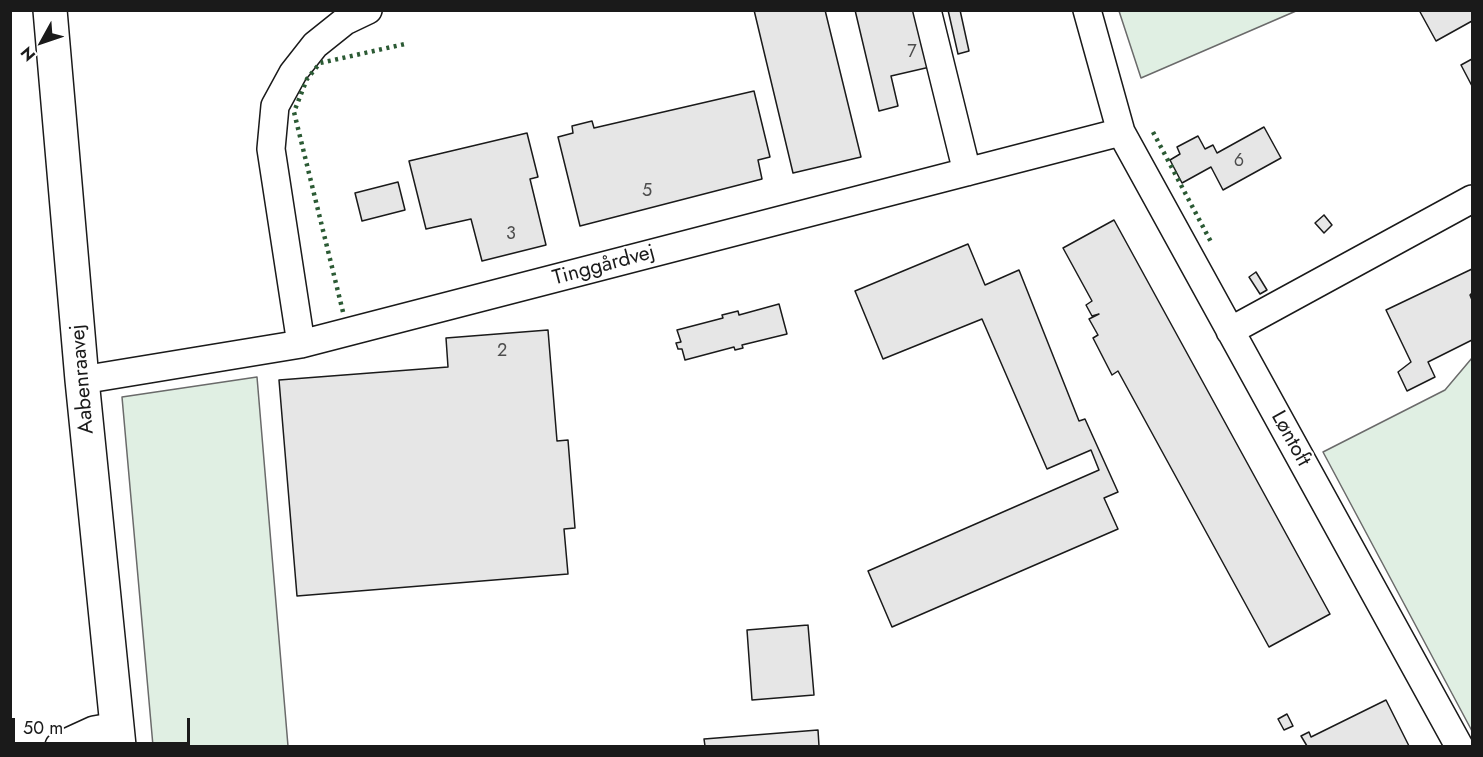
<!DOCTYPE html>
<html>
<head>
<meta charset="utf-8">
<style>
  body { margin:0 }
  #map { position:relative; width:1483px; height:757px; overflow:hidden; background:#fff; font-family:Jost,sans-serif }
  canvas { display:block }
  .frame { position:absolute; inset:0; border:12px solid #1a1a1a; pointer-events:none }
  .north { position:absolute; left:12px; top:12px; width:60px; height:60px; -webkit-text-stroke:4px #fff; paint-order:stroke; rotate:230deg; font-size:16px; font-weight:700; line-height:24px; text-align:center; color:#1a1a1a }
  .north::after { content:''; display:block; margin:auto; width:21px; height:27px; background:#1a1a1a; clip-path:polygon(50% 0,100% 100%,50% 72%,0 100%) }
  .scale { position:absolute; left:12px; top:718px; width:178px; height:27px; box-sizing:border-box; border:3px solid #1a1a1a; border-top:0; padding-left:8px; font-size:18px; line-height:21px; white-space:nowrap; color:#1a1a1a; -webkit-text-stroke:4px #fff; paint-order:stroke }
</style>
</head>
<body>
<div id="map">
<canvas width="1483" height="757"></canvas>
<div class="frame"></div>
<div class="north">N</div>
<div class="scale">50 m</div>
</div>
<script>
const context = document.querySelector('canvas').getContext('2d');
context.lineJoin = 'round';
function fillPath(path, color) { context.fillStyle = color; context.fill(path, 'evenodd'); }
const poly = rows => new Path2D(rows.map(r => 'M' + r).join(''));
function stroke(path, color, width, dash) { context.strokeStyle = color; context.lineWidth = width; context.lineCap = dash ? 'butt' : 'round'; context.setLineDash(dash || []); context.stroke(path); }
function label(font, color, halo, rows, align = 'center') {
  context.font = font + ' Jost,sans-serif'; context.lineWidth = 4.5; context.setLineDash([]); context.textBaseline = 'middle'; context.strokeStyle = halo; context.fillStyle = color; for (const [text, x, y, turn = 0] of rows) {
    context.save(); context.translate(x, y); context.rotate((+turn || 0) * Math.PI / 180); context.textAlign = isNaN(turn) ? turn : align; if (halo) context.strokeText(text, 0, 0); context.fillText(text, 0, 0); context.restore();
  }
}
const green = poly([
  [1119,11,1119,10,1296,11,1141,78,1119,11],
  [1472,358,1472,731,1323,452,1445,390,1472,358],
  [257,377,288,746,153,746,122,397,257,377]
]);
const building = poly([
  [754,10,825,10,861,157,793,173,754,10],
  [855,10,916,10,930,67,891,76,898,106,879,111,855,10],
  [948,10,960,10,969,51,958,54,948,10],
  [1419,10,1472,10,1472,21,1436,41,1419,10],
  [1472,59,1472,86,1461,65,1472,59],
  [754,91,770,157,758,160,762,179,580,226,558,137,573,133,572,126,592,121,594,128,754,91],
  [1264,127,1281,158,1223,190,1211,167,1182,183,1170,160,1180,154,1177,147,1198,136,1205,149,1213,145,1217,153,1264,127],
  [527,133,538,177,530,179,546,245,482,261,471,219,426,229,409,161,527,133],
  [398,182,405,210,362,221,355,193,398,182],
  [1324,215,1332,225,1324,233,1315,223,1324,215],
  [1114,220,1330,614,1269,647,1118,371,1112,375,1093,338,1098,335,1089,319,1099,314,1092,316,1086,305,1092,301,1063,248,1114,220],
  [968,244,985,285,1019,270,1079,421,1085,419,1118,492,1104,498,1118,529,892,627,868,571,1099,470,1091,450,1047,469,982,319,883,359,855,291,968,244],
  [1472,269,1472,293,1470,295,1472,300,1472,340,1428,362,1435,377,1407,391,1398,372,1411,362,1386,310,1472,269],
  [1256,272,1267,290,1260,294,1249,277,1256,272],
  [779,304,787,334,742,345,743,348,735,350,734,347,685,360,682,349,678,349,676,343,681,342,677,330,723,318,722,315,738,311,739,315,779,304],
  [548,330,557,441,568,440,575,528,564,529,568,574,297,596,279,380,448,367,446,338,548,330],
  [808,625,814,695,752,700,747,630,808,625],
  [1386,700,1409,746,1307,746,1301,736,1309,732,1311,737,1386,700],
  [1287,714,1293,726,1284,730,1278,719,1287,714],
  [818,730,819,746,705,746,704,739,818,730]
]);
const minor = poly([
  [927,10,967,172],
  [1087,10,1121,132,1459,746],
  [1230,331,1472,199],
  [301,344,271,149,275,106,293,73,315,45,345,21,368,10],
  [82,380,301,344,1121,132],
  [59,746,94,730,117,726]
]);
const major = poly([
  [50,10,82,380,119,746]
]);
const hedge = poly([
  [1153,132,1211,242],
  [343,312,294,112,307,79,320,63,405,44]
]);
const numberNames = [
  ["7",912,53],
  ["6",1239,162],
  ["5",647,192],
  ["3",511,235],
  ["2",502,352]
];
const streetNames = [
  ["Tinggårdvej",604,266,-15],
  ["Aabenraavej",83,379,-95],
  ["Løntoft",1290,439,61]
];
fillPath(green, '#e0efe3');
stroke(green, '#6a6a6a', 1.5);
fillPath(building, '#e6e6e6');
stroke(building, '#1a1a1a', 1.5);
stroke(minor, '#1a1a1a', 30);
stroke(major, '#1a1a1a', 36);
stroke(minor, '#fff', 27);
stroke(major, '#fff', 33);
stroke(hedge, '#2b5a34', 4.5, [3, 4.5]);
label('18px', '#4d4d4d', null, numberNames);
label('21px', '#1a1a1a', '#fff', streetNames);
</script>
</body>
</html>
